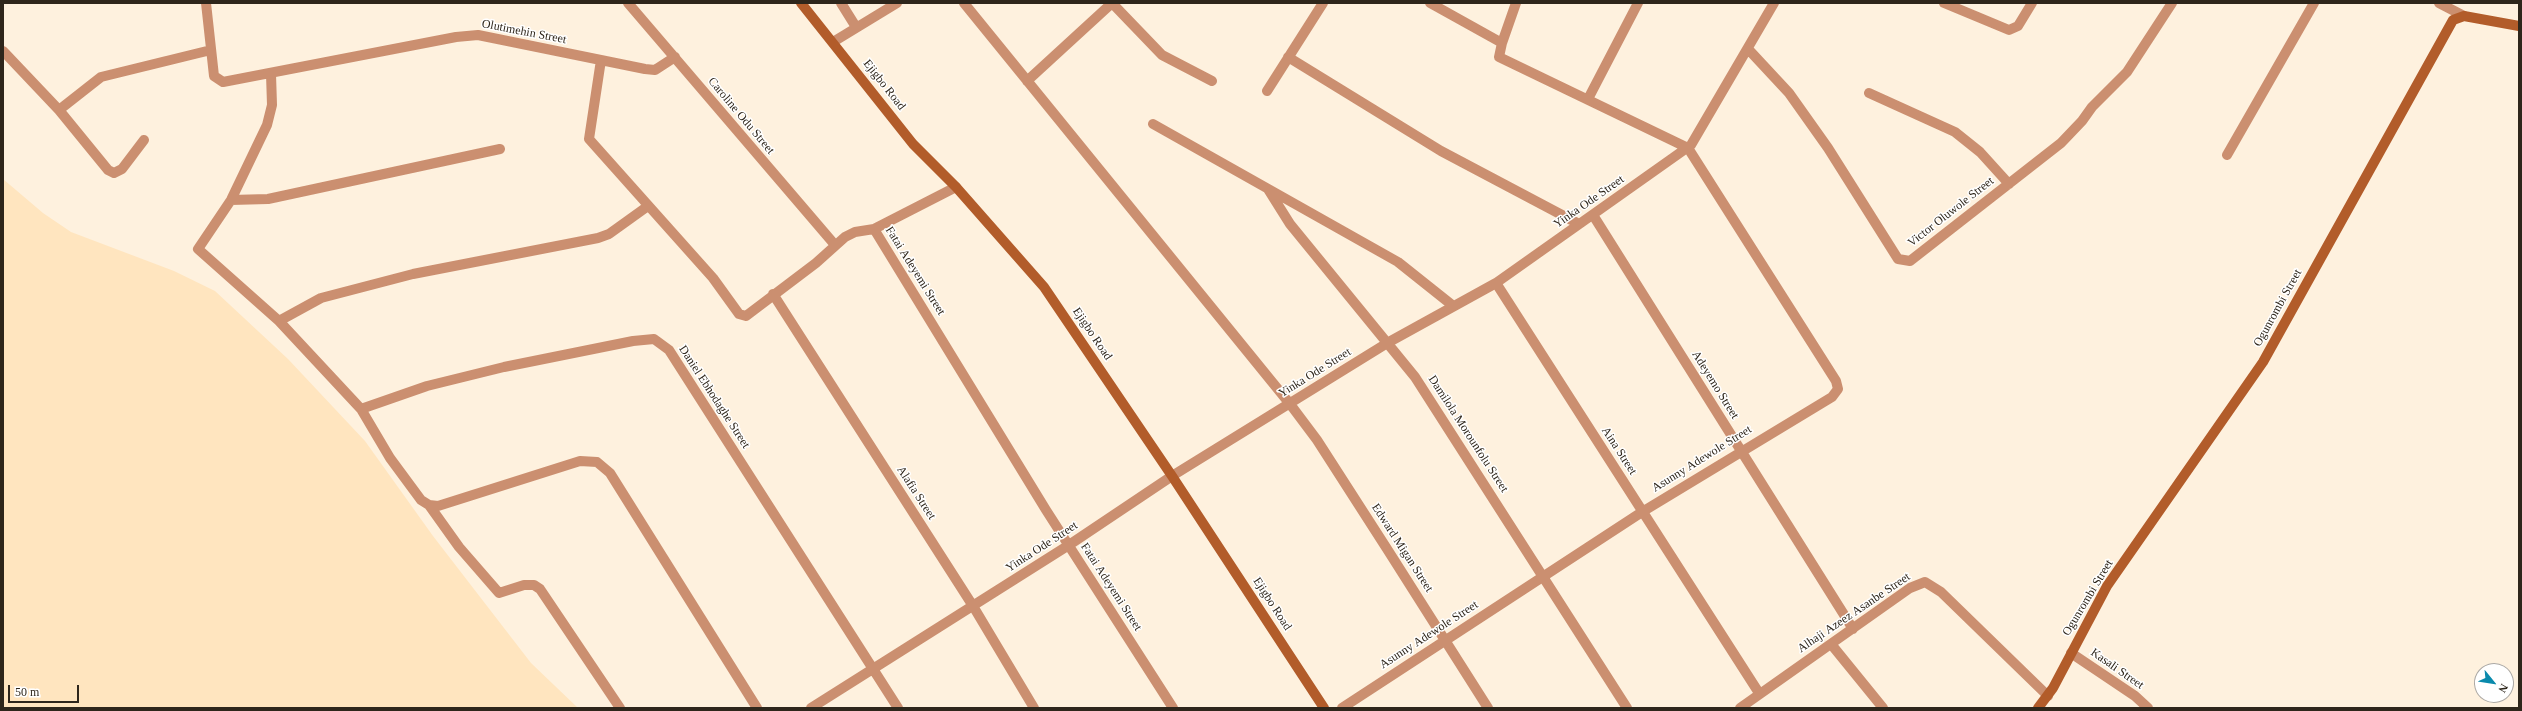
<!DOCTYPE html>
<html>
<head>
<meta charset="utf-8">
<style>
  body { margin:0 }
  #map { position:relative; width:2522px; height:711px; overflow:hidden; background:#fef1de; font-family:Georgia,serif }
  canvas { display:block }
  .frame { position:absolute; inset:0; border:4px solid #2e261b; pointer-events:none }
  .north { position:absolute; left:2474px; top:663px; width:40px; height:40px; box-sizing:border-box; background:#fff; border:1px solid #aba8a4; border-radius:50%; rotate:120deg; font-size:11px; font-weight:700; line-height:16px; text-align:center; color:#2e261b }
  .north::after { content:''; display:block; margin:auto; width:14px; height:18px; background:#0a8aac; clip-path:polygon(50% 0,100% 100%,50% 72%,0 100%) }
  .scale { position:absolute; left:8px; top:685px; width:71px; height:18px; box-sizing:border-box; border:2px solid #2e261b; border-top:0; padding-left:5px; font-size:12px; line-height:14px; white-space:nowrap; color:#2e261b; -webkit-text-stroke:3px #fff; paint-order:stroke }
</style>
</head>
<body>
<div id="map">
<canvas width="2522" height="711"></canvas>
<div class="frame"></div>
<div class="north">N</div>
<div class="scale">50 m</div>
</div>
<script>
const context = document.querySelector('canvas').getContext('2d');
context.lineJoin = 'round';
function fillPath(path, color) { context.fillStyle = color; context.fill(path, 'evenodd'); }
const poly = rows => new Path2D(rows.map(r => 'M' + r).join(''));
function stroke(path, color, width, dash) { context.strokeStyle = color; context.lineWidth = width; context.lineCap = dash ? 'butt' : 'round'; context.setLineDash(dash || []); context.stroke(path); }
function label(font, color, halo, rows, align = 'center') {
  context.font = font + ' Georgia,serif'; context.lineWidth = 3; context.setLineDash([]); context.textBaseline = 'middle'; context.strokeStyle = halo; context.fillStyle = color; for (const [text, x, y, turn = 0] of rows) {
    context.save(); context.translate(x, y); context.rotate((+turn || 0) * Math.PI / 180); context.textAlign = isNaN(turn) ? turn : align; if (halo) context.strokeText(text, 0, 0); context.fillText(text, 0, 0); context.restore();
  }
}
const built = poly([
  [3,179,43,213,71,232,174,271,215,291,288,359,365,441,433,536,531,663,578,708,3,708]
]);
const street = poly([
  [206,3,214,76,223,82,456,37,478,35,645,69,655,70,675,57],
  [628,3,835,245],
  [841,3,856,27],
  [964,3,1290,404,1317,440,1389,552,1488,708],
  [1112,3,1162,55,1212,81],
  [1430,3,1502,43],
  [1944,3,2009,30,2018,26,2032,3],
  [2439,3,2464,16],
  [833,42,897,3],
  [1749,50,1789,93,1828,148,1898,259,1910,261,2061,143,2082,121,2092,107,2127,72,2172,3],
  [3,51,59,110,108,170,114,173,122,169,144,140],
  [1288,57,1441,151,1579,224],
  [601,60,589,139,713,278,739,314,746,316,816,263,845,237,855,232,874,229,956,187],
  [271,74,272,105,267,125,231,200,198,249,279,321],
  [1027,81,1112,3],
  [1267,91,1323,3],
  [1869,93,1955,132,1980,152,2009,184],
  [1588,99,1638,3],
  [59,110,101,77,211,50],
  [1153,124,1398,262,1452,305],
  [2227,155,2314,3],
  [1268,189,1290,224,1415,377,1627,708],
  [231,200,268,199,500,149],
  [648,206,609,234,598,238,413,274,321,298,279,321,361,409,390,458,421,500,429,505,438,506,580,461,597,462,610,473,757,708],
  [1593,215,1853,629],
  [874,229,1046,510,1173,708],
  [1496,283,1759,693],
  [773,294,973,606,1034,708],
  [361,409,427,386,504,367,633,341,654,339,669,350,898,708],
  [429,505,459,547,499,593,524,585,534,585,540,589,620,708],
  [1831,644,1883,708],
  [2071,653,2135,696,2148,708],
  [811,708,1069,545,1172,476,1389,342,1496,283,1691,145,1774,3],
  [1342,708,1642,512,1832,397,1838,389,1836,381,1688,148,1499,57,1502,43,1516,3],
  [1740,708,1910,588,1925,582,1941,592,2048,696]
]);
const secondary = poly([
  [801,3,913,144,956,187,1044,287,1172,476,1324,708],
  [2038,708,2053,688,2107,586,2263,362,2453,20,2464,16,2519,26]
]);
const streetNames = [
  ["Olutimehin Street",524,32,11],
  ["Ejigbo Road",884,85,52],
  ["Caroline Odu Street",741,116,50],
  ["Yinka Ode Street",1589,202,-35],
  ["Victor Oluwole Street",1951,212,-38],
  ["Fatai Adeyemi Street",915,271,58],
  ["Ogunrombi Street",2278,308,-61],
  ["Ejigbo Road",1092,334,56],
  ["Yinka Ode Street",1315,373,-32],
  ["Adeyemo Street",1715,385,58],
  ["Daniel Ebhodaghe Street",714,397,57],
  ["Damilola Morounfolu Street",1468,434,57],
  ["Aina Street",1619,451,57],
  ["Asunny Adewole Street",1702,459,-32],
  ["Alafia Street",916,493,57],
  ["Yinka Ode Street",1042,547,-33],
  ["Edward Migan Street",1402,548,57],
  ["Fatai Adeyemi Street",1111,587,57],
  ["Ogunrombi Street",2088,598,-59],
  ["Ejigbo Road",1272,604,57],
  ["Alhaji Azeez Asanbe Street",1854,613,-34],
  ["Asunny Adewole Street",1429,635,-33],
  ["Kasali Street",2117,669,35]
];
fillPath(built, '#ffe5bf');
stroke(street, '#cb8f70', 10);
stroke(secondary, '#b25c2a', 10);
label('12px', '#2e261b', '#fff', streetNames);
</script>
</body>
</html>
